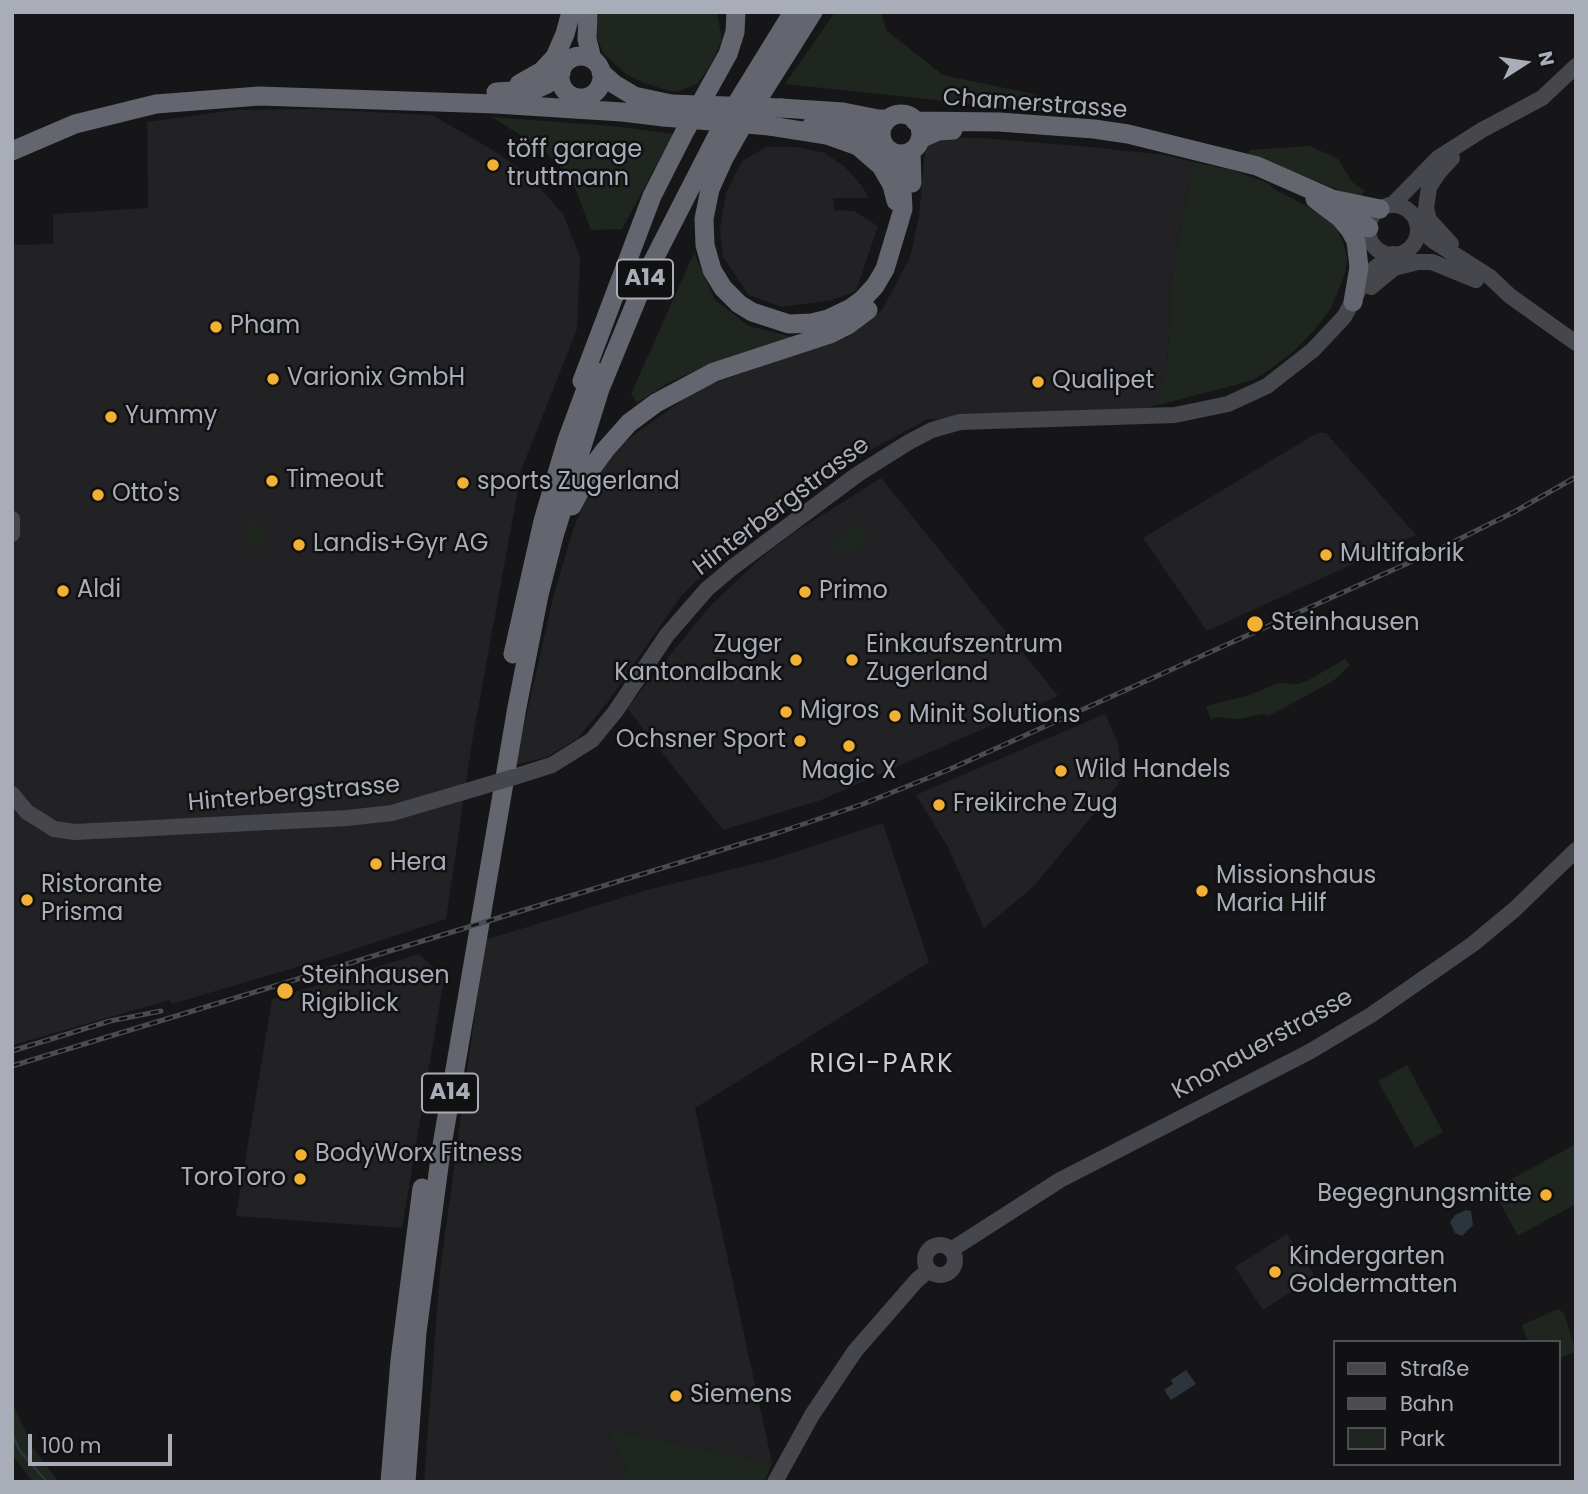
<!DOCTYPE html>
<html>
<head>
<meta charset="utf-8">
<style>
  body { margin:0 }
  #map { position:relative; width:1588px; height:1494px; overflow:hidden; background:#161618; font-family:Poppins,sans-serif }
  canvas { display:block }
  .frame { position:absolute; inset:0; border:14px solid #a8adb8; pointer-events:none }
  .legend { position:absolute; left:1333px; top:1340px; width:228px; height:126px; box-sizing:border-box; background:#111113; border:2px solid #4d4f55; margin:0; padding:9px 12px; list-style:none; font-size:21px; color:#a8adb8 }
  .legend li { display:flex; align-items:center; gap:14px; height:35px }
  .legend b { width:35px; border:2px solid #4d4f55 }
  .north { position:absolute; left:1490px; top:28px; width:70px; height:70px; -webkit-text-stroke:5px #111113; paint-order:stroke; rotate:78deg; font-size:19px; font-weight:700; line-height:28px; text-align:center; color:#a8adb8 }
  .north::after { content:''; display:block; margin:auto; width:24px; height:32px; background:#a8adb8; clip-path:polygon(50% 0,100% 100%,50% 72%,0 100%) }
  .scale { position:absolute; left:28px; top:1434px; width:144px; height:32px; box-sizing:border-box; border:4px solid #a8adb8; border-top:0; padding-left:9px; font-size:21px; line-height:24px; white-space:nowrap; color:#a8adb8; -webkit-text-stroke:5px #111113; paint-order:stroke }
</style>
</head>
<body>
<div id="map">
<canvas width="1588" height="1494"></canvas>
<div class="frame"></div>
<ul class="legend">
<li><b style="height:9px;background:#45474d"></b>Straße</li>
<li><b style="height:9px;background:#4a4c52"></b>Bahn</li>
<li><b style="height:19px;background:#1e261f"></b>Park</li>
</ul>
<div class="north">N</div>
<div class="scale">100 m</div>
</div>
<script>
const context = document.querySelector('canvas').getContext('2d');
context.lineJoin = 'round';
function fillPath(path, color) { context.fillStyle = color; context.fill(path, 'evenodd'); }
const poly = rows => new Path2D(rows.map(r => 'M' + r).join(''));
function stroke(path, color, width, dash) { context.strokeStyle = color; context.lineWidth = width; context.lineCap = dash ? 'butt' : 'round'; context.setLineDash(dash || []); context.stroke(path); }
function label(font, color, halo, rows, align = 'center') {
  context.font = font + ' Poppins,sans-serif'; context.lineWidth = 5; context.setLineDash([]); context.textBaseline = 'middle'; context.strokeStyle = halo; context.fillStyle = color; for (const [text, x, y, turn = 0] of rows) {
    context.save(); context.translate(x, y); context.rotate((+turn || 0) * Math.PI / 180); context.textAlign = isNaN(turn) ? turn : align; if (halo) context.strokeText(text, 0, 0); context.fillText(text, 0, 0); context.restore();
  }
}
const built = poly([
  [311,109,432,115,491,149,525,172,563,214,580,257,577,329,522,468,473,736,446,919,334,956,172,1004,170,1000,12,1045,12,245,53,244,53,214,148,208,147,122,235,110],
  [941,138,983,138,1091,147,1165,155,1193,162,1172,271,1167,369,1158,395,1158,405,1141,410,960,422,928,419,867,452,714,564,681,596,607,703,577,739,547,757,515,765,553,598,573,530,586,498,606,462,620,445,701,387,846,338,882,310,910,257,919,217,925,148],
  [766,147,795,147,825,153,845,167,862,186,869,198,833,198,834,210,854,211,878,226,856,291,832,300,781,307,749,295,723,257,720,230,726,193,742,161],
  [1317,433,1326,433,1416,535,1207,631,1143,538],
  [881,478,1058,696,821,800,723,830,627,708,710,606,761,558,792,534],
  [1105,714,1117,740,1120,759,1122,774,1117,786,1034,886,984,928,948,847,916,795],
  [883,823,929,962,695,1108,772,1463,608,1429,627,1471,622,1474,625,1482,424,1482,440,1271,485,940,647,890,770,860],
  [419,954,444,978,402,1228,236,1216,272,999],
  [1287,1234,1315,1276,1263,1310,1235,1267]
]);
const green = poly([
  [598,12,717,12,722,40,709,68,697,84,677,92,666,90,644,83,626,74,604,54,598,41,596,25],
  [835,12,881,12,886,30,943,75,1119,112,1094,117,785,84],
  [492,117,613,126,673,134,622,229,591,230,572,180,545,151],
  [1310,146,1338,159,1352,182,1365,191,1359,198,1248,154,1250,150],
  [1193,162,1231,170,1268,183,1274,189,1318,212,1335,226,1343,241,1347,257,1345,274,1331,308,1316,328,1293,352,1269,370,1255,379,1239,384,1158,405,1158,395,1167,369,1172,271],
  [694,253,715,300,749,326,792,337,715,362,668,383,637,403,631,394],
  [856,522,865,531,864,543,841,558,831,544],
  '243 534a12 12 0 1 1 24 0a12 12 0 1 1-24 0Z',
  [1345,659,1350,665,1333,681,1269,716,1264,714,1238,719,1216,717,1211,720,1206,706,1246,696,1279,683,1298,684,1307,681],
  [1407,1065,1443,1132,1415,1148,1378,1081],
  [1576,1144,1576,1204,1518,1236,1493,1189],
  [1558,1309,1564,1313,1576,1352,1558,1358,1558,1342,1528,1342,1522,1325],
  [12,1402,34,1450,59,1482,33,1482,12,1454],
  [608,1429,772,1463,764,1482,625,1482,622,1473,627,1471]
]);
const water = poly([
  [1466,1210,1471,1211,1473,1225,1462,1236,1455,1233,1450,1222,1455,1215],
  [1186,1370,1196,1384,1171,1400,1164,1390,1173,1384,1171,1380]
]);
const stream = poly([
  [12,1434,20,1451,47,1482]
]);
const secondary = poly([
  [1392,205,1438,158,1482,130,1542,98,1576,66],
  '1368 230a25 25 0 1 1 50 0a25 25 0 1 1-50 0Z',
  [1418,228,1435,242,1490,277,1510,296,1576,343],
  [1451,244,1429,220,1426,208,1429,187,1439,172,1452,158],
  [1371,287,1394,268,1418,262,1432,262,1476,280],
  [12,519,12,534],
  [514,777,552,765,592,740,615,712,667,635,707,589,733,567,858,474,909,442,932,430,960,422,1175,415,1228,404,1267,386,1313,350,1344,317,1365,279,1375,268,1393,254],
  [12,794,27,812,40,820,54,829,75,832,347,818,392,813,477,788],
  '925 1260a15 15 0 1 1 30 0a15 15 0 1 1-30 0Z',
  [951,1250,1060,1180,1309,1052,1371,1015,1473,944,1515,909,1576,850],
  [775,1482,812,1415,855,1351,917,1280,929,1270]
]);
const highway = poly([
  [588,12,587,39,592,59],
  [813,12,750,112,724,158,710,189,704,219,705,245,712,270,723,288,739,304,752,312,789,324,812,323,828,319,851,308,863,299,875,286,885,269,903,209,901,172,892,152],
  '560 77a21 21 0 1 1 42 0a21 21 0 1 1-42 0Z',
  [601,72,614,84,634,96,671,104],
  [519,84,542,71,555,57,565,34,571,12],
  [496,92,534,90,547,84,561,73],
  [781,108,843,112,878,119,888,119],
  '881 134a20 20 0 1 1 40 0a20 20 0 1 1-40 0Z',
  [813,121,857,128,875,138,884,146],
  [915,121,999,122,1094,129,1128,134,1257,166,1332,199,1380,209],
  [770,126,827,135,858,146,881,166,892,185,896,201],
  [920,139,938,131,953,130],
  [12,151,75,124,156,104,259,96,496,104,622,112,664,117],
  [911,151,912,183],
  [1315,199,1340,218,1350,230,1356,241,1359,267,1353,302],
  [1341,206,1369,228],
  [582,381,652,196,684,133,728,54,735,32,736,12],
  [572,506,591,469,605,450,629,423,656,403,714,372,830,334,848,325,868,310],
  [513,654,543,521,567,440,593,370],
  [390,1482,400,1360,422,1188],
  [406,1482,417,1332,441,1151,517,707,539,595,554,536,600,389,651,265,719,132,793,12]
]);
const rail = poly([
  [12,1051,110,1021,161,1011],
  [12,1066,777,833,863,804,948,770,1435,551,1514,512,1576,477]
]);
const secondaryBridge = poly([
  [477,788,514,777]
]);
const highwayBridge = poly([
  [671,104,781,108],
  [664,117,770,126]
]);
const markers = [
  [493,165,7,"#f2b134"],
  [216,327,7,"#f2b134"],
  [273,379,7,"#f2b134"],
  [1038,382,7,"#f2b134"],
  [111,417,7,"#f2b134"],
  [272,481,7,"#f2b134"],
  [463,483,7,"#f2b134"],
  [98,495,7,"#f2b134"],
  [299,545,7,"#f2b134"],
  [1326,555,7,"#f2b134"],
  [63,591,7,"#f2b134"],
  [805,592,7,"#f2b134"],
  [1255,624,9,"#f2b134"],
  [796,660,7,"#f2b134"],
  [852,660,7,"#f2b134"],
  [786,712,7,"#f2b134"],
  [895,716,7,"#f2b134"],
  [800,741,7,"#f2b134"],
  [849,746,7,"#f2b134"],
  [1061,771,7,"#f2b134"],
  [939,805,7,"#f2b134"],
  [376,864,7,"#f2b134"],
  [1202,891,7,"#f2b134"],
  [27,900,7,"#f2b134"],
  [285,991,9,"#f2b134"],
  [301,1155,7,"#f2b134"],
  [300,1179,7,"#f2b134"],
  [1546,1195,7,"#f2b134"],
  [1275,1272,7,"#f2b134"],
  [676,1396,7,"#f2b134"]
];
const shields = [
  [645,279,56],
  [450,1093,56]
];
const shieldNames = [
  ["A14",645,279],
  ["A14",450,1093]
];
const streetNames = [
  ["Chamerstrasse",1035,105,4],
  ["Hinterbergstrasse",782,507,-37],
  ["Hinterbergstrasse",294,795,-5],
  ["Knonauerstrasse",1263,1045,-29]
];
const poiNames = [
  ["töff garage",507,151],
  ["truttmann",507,179],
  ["Pham",230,327],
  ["Varionix GmbH",287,379],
  ["Qualipet",1052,382],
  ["Yummy",125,417],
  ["Timeout",286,481],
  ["sports Zugerland",477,483],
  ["Otto's",112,495],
  ["Landis+Gyr AG",313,545],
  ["Multifabrik",1340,555],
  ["Aldi",77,591],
  ["Primo",819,592],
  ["Steinhausen",1271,624],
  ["Zuger",782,646,"right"],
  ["Kantonalbank",782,674,"right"],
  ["Einkaufszentrum",866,646],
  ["Zugerland",866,674],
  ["Migros",800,712],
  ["Minit Solutions",909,716],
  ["Ochsner Sport",786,741,"right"],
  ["Wild Handels",1075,771],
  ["Magic X",849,772,"center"],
  ["Freikirche Zug",953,805],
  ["Hera",390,864],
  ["Missionshaus",1216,877],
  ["Maria Hilf",1216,905],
  ["Ristorante",41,886],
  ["Prisma",41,914],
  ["Steinhausen",301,977],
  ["Rigiblick",301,1005],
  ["BodyWorx Fitness",315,1155],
  ["ToroToro",286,1179,"right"],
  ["Begegnungsmitte",1532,1195,"right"],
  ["Kindergarten",1289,1258],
  ["Goldermatten",1289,1286],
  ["Siemens",690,1396]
];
const neighbourhoodNames = [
  ["RIGI-PARK",882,1065]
];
fillPath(built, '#222225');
fillPath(green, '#1e261f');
fillPath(water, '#2c353c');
stroke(stream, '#2c353c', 2.5);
stroke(secondary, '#45474d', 16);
stroke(highway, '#63666e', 19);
stroke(rail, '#4a4c52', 5);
stroke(rail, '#111113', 2.5, [8]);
stroke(secondaryBridge, '#45474d', 16);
stroke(highwayBridge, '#63666e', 19);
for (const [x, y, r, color] of markers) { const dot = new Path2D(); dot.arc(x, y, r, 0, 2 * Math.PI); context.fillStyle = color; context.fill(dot); stroke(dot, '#111113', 2.5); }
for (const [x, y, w] of shields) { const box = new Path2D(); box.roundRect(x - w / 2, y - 19.5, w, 39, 5); context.fillStyle = '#111113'; context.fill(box); stroke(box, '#a8adb8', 2); }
label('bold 23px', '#a8adb8', null, shieldNames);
label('24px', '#a8adb8', '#111113', streetNames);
label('24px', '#a8adb8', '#111113', poiNames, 'left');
context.letterSpacing = '2px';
label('26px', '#c9ccd4', '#111113', neighbourhoodNames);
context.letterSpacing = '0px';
</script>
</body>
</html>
